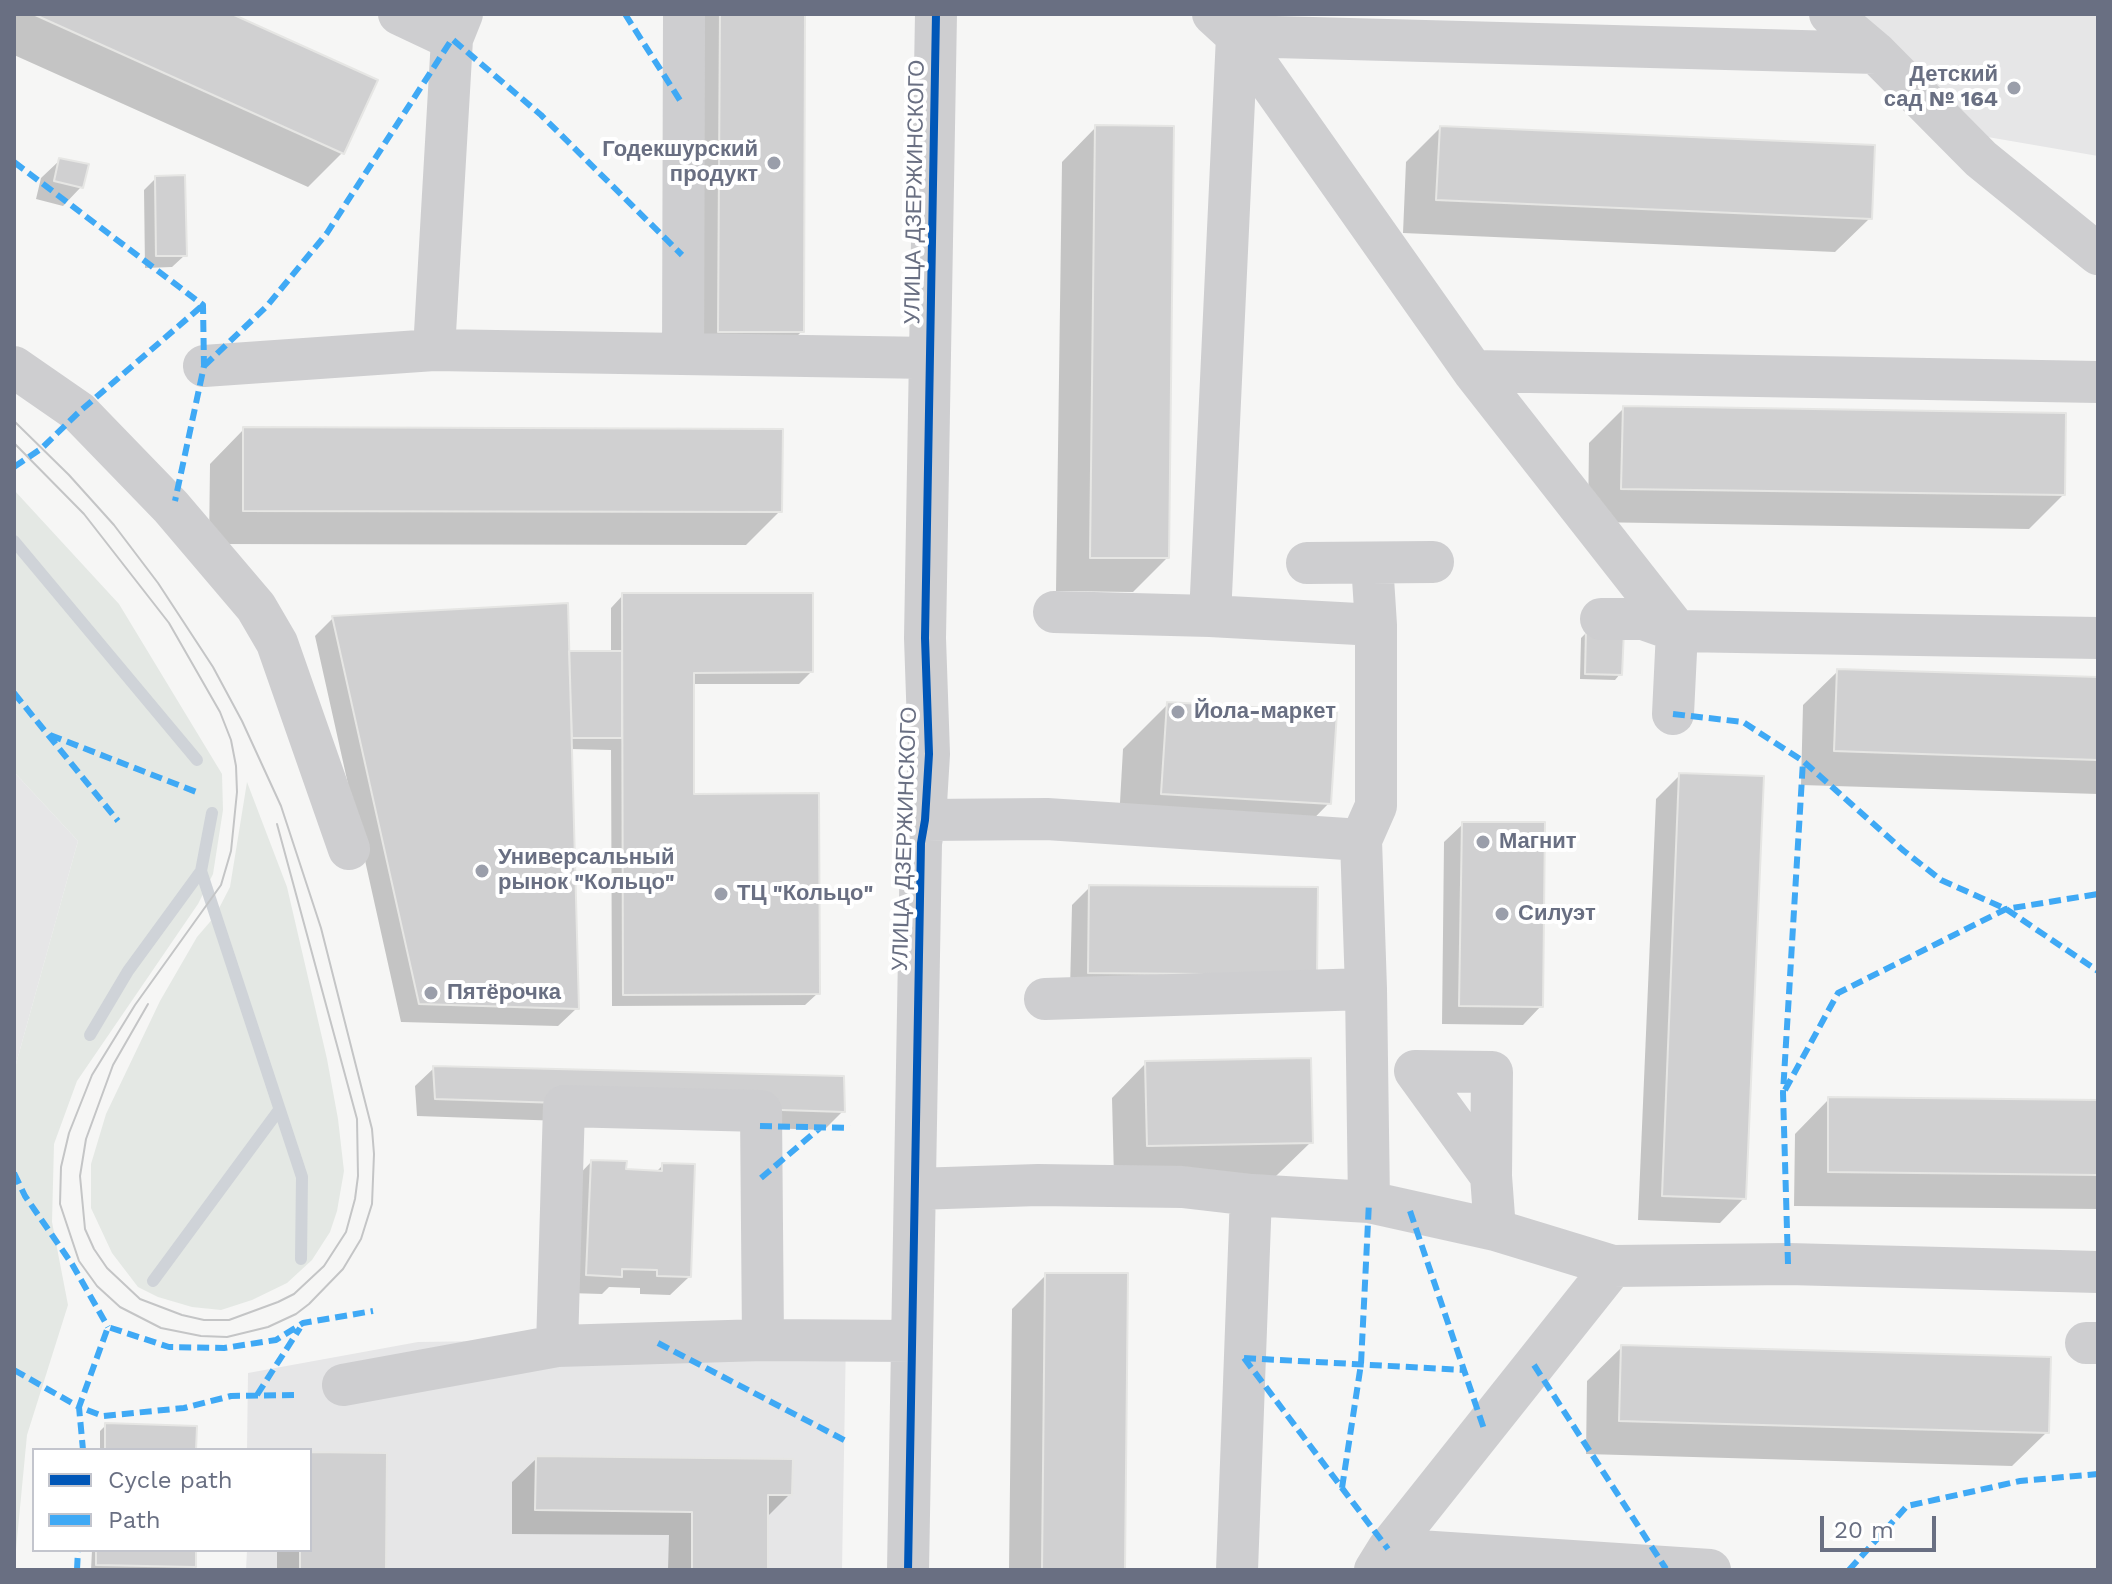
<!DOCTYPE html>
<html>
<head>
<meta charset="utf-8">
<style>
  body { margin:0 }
  #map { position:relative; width:2112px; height:1584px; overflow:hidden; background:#f6f6f5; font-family:"Work Sans",sans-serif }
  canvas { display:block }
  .frame { position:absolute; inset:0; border:16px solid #696f82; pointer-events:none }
  .legend { position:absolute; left:32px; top:1448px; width:280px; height:104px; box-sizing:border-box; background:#fff; border:2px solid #c3c5cd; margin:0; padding:10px 14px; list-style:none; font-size:24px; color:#696f82 }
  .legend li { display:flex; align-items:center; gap:16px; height:40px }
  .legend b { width:40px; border:2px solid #c3c5cd }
  .scale { position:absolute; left:1820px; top:1516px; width:116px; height:36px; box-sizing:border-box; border:4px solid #696f82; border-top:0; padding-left:10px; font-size:24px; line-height:28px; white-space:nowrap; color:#696f82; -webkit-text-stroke:6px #fff; paint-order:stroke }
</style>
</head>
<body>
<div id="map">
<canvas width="2112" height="1584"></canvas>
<div class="frame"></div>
<ul class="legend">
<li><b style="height:10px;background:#0057b8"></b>Cycle path</li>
<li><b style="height:10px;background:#3fa9f5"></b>Path</li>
</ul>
<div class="scale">20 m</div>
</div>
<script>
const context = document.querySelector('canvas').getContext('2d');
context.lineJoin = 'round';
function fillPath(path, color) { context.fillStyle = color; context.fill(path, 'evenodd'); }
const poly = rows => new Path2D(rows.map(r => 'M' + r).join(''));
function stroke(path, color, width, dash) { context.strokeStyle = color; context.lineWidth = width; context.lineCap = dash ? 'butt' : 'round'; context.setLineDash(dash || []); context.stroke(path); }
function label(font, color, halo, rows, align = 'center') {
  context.font = font + ' "Work Sans",sans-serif'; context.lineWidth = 8; context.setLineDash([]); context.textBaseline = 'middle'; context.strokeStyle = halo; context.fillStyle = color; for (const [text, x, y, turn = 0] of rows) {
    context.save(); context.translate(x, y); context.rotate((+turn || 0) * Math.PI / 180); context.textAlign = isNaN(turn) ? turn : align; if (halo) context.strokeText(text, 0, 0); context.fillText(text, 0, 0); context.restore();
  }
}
const built = poly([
  [1860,14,2098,14,2098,156,1976,135],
  [14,772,78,841,14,1071],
  [846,1336,842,1570,246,1570,247,1550,310,1550,310,1450,247,1450,248,1373,418,1342]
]);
const green = poly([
  [14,490,119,604,222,774,223,810,213,874,198,904,77,1081,54,1144,52,1222,68,1305,27,1435,14,1570,14,1071,78,841,14,772],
  [247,782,287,887,327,1059,338,1119,344,1171,337,1211,330,1232,312,1260,287,1283,252,1300,221,1310,192,1307,158,1297,138,1287,112,1253,91,1208,91,1164,106,1114,160,1001,197,937,215,916,230,887]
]);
const shadow = poly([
  [14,14,227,14,375,81,342,153,308,187,14,55],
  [687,14,803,14,802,331,768,366,685,366],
  [1096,127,1167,558,1133,592,1056,591,1062,162],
  [1440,128,1870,218,1835,252,1403,233,1406,162],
  [60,160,81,187,63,206,36,199,41,178],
  [156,178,185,255,172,267,145,268,144,190],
  [1624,408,2063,495,2029,529,1588,522,1589,443],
  [244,429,780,511,746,545,209,544,210,464],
  [623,595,811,672,799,684,692,684,692,796,818,993,805,1005,612,1006,611,750,570,749,577,1008,558,1026,401,1022,315,636,333,618,567,656,611,653,611,608],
  [1587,632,1620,674,1615,680,1580,679,1581,638],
  [1838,671,2098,679,2098,794,1801,785,1803,705],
  [1168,704,1329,803,1285,848,1118,838,1123,749],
  [1680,775,1744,1198,1720,1223,1638,1220,1656,799],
  [1463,824,1541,1006,1523,1025,1442,1024,1444,842],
  [1090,887,1315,975,1070,990,1072,905],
  [1146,1063,1311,1142,1276,1176,1114,1179,1112,1098],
  [434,1068,843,1111,824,1130,417,1116,415,1086],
  [1829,1099,2098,1102,2098,1209,1794,1206,1795,1134],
  [591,1162,624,1171,656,1172,663,1165,689,1277,670,1295,640,1294,640,1288,609,1287,602,1294,568,1293,573,1181],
  [1046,1275,1123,1570,1009,1570,1012,1309],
  [1622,1347,2047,1432,2012,1466,1586,1454,1587,1381],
  [106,1425,194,1450,100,1450,100,1431],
  [310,1454,384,1570,277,1570,277,1550,310,1550],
  [537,1458,790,1494,766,1518,766,1570,668,1570,669,1535,512,1534,512,1482],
  [92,1550,194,1550,194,1567,190,1570,91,1570]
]);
const stream = poly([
  [14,541,197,760],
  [201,871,302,1177,301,1259],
  [90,1035,128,971,201,871,212,813],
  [153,1281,279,1110]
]);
const building = poly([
  [33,14,232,14,378,80,344,154,33,14],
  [720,14,805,14,804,332,718,332,720,14],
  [1095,125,1174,126,1169,558,1090,558,1095,125],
  [1440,126,1875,145,1872,219,1436,200,1440,126],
  [59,158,89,164,83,188,54,181,59,158],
  [185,175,187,256,156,256,155,176,185,175],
  [1623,406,2066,413,2065,495,1621,489,1623,406],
  [243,427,783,429,782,512,243,511,243,427],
  [622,593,813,593,813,672,694,673,694,794,819,793,820,994,623,995,622,593],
  [568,603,579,1009,419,1004,332,616,568,603],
  [1586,630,1624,631,1622,675,1585,674,1586,630],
  [569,651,622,651,622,738,572,738,569,651],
  [1837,669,2098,677,2098,760,1834,751,1837,669],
  [1167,702,1337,712,1331,804,1161,794,1167,702],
  [1679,773,1764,776,1746,1199,1662,1196,1679,773],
  [1462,822,1545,822,1543,1007,1459,1006,1462,822],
  [1089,885,1318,887,1317,975,1088,973,1089,885],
  [1311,1058,1313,1143,1147,1146,1145,1061,1311,1058],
  [433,1066,844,1076,845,1112,435,1099,433,1066],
  [1828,1097,2098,1100,2098,1175,1828,1172,1828,1097],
  [591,1160,627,1161,626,1169,662,1171,662,1163,695,1164,691,1277,657,1276,657,1270,622,1269,622,1277,586,1275,591,1160],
  [1045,1273,1128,1273,1125,1570,1042,1570,1045,1273],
  [1621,1345,2051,1357,2049,1433,1619,1421,1621,1345],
  [105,1423,197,1426,196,1450,105,1450,105,1423],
  [310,1452,387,1453,386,1570,300,1570,300,1550,310,1550,310,1452],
  [536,1456,793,1459,792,1495,768,1495,768,1570,692,1570,692,1512,535,1510,536,1456],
  [96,1550,196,1550,196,1567,96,1565,96,1550]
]);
const minor = poly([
  [399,14,452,39],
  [1213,14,1237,36,1473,371,1677,631,1673,714],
  [1830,14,1876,53,1981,159,2098,254],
  [434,350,452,39,462,14],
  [683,354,684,14],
  [204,366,434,350,930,358],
  [14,367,79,412,171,507,256,607,277,643,349,849],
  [1473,371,2098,382],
  [1307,563,1433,562],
  [1054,612,1210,616,1376,625],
  [1210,616,1237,36,1876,53],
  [1601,619,1643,619,1677,631,2098,638],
  [925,820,1047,819,1361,840],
  [1366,989,1369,1202],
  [1045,999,1366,989,1361,840,1376,806,1376,625,1372,563],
  [1491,1176,1415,1071,1492,1072,1491,1176,1495,1230],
  [915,1189,1038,1185,1182,1187,1251,1195,1369,1202,1495,1230,1613,1266],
  [2086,1343,2098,1343],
  [557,1346,763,1340],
  [343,1385,557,1346,564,1106,761,1111,763,1340,912,1341],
  [1388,1549,1710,1570],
  [908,1570,921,843,925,820,929,754,925,638,936,14],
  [1237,1570,1251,1195],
  [1375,1570,1388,1549,1613,1266,1788,1264,2098,1272]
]);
const tram = poly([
  [14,421,69,475,114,525,158,583,213,667,242,721,281,806,321,928,372,1129,374,1154,372,1204,361,1239,343,1269,309,1304,296,1314,268,1327,227,1337,201,1336,161,1328,120,1307,97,1286,79,1261,60,1204,61,1167,69,1133,92,1075,135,1005,221,885,231,851,237,792,236,766,231,740,220,712,169,623,84,514,14,443],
  [148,1004,113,1065,86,1139,80,1176,85,1229,94,1249,107,1268,140,1299,182,1315,204,1320,229,1320,278,1302,294,1294,324,1266,346,1232,355,1199,358,1176,357,1119,277,824]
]);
const quiet = poly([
  [625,14,683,105],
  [14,162,203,305,204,366,175,501],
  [204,366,267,306,327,233,452,39,541,115,682,255],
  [14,467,42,448,79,412,203,305],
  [14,693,118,821],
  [1673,714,1743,722,1803,761,1904,851,1941,880,2006,909,2098,971],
  [50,735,199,793],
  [1785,1090,1838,993,2006,909,2098,894],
  [760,1126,850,1128],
  [14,1173,25,1196,72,1264,108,1327],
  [761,1178,821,1127],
  [1410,1211,1484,1429],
  [1788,1264,1783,1093,1803,761],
  [658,1343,848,1442],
  [1244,1358,1388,1549],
  [1244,1358,1463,1370],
  [1534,1365,1666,1569],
  [14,1370,79,1407,83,1450],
  [257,1395,300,1328],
  [294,1395,231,1396,184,1408,103,1416,79,1407,108,1327,169,1347,224,1348,276,1340,303,1323,373,1311],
  [1342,1488,1361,1364,1369,1202],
  [77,1570,78,1550],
  [1849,1570,1907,1506,2020,1481,2098,1474]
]);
const cycleway = poly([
  [908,1570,921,843,925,820,929,754,925,638,936,14]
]);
const markers = [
  [2014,88,8,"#9a9eaa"],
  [774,163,8,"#9a9eaa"],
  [1178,712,8,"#9a9eaa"],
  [1483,842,8,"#9a9eaa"],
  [482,871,8,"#9a9eaa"],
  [721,894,8,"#9a9eaa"],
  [1502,914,8,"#9a9eaa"],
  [431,993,8,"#9a9eaa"]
];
const poiNames = [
  ["Детский",1998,75,"right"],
  ["сад № 164",1998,100,"right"],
  ["Годекшурский",758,150,"right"],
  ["продукт",758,175,"right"],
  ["Йола-маркет",1194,712],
  ["Магнит",1499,842],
  ["Универсальный",498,858],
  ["рынок \"Кольцо\"",498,883],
  ["ТЦ \"Кольцо\"",737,894],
  ["Силуэт",1518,914],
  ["Пятёрочка",447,993]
];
const streetNames = [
  ["УЛИЦА ДЗЕРЖИНСКОГО",915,192,-89],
  ["УЛИЦА ДЗЕРЖИНСКОГО",905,839,-88]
];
fillPath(built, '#e6e6e7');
fillPath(green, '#e4e8e4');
fillPath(shadow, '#0003');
stroke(stream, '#cfd3d8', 12);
fillPath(building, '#d0d0d1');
stroke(building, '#e6e6e4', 2);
stroke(minor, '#ceced0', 42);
stroke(tram, '#c4c5c6', 2);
stroke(quiet, '#3fa9f5', 6, [12, 6]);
stroke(cycleway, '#0057b8', 8);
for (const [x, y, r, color] of markers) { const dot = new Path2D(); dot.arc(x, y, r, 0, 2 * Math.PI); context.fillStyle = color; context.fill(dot); stroke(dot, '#fff', 3); }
label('bold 22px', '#696f82', '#fff', poiNames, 'left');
label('22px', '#696f82', '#fff', streetNames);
</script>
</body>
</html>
